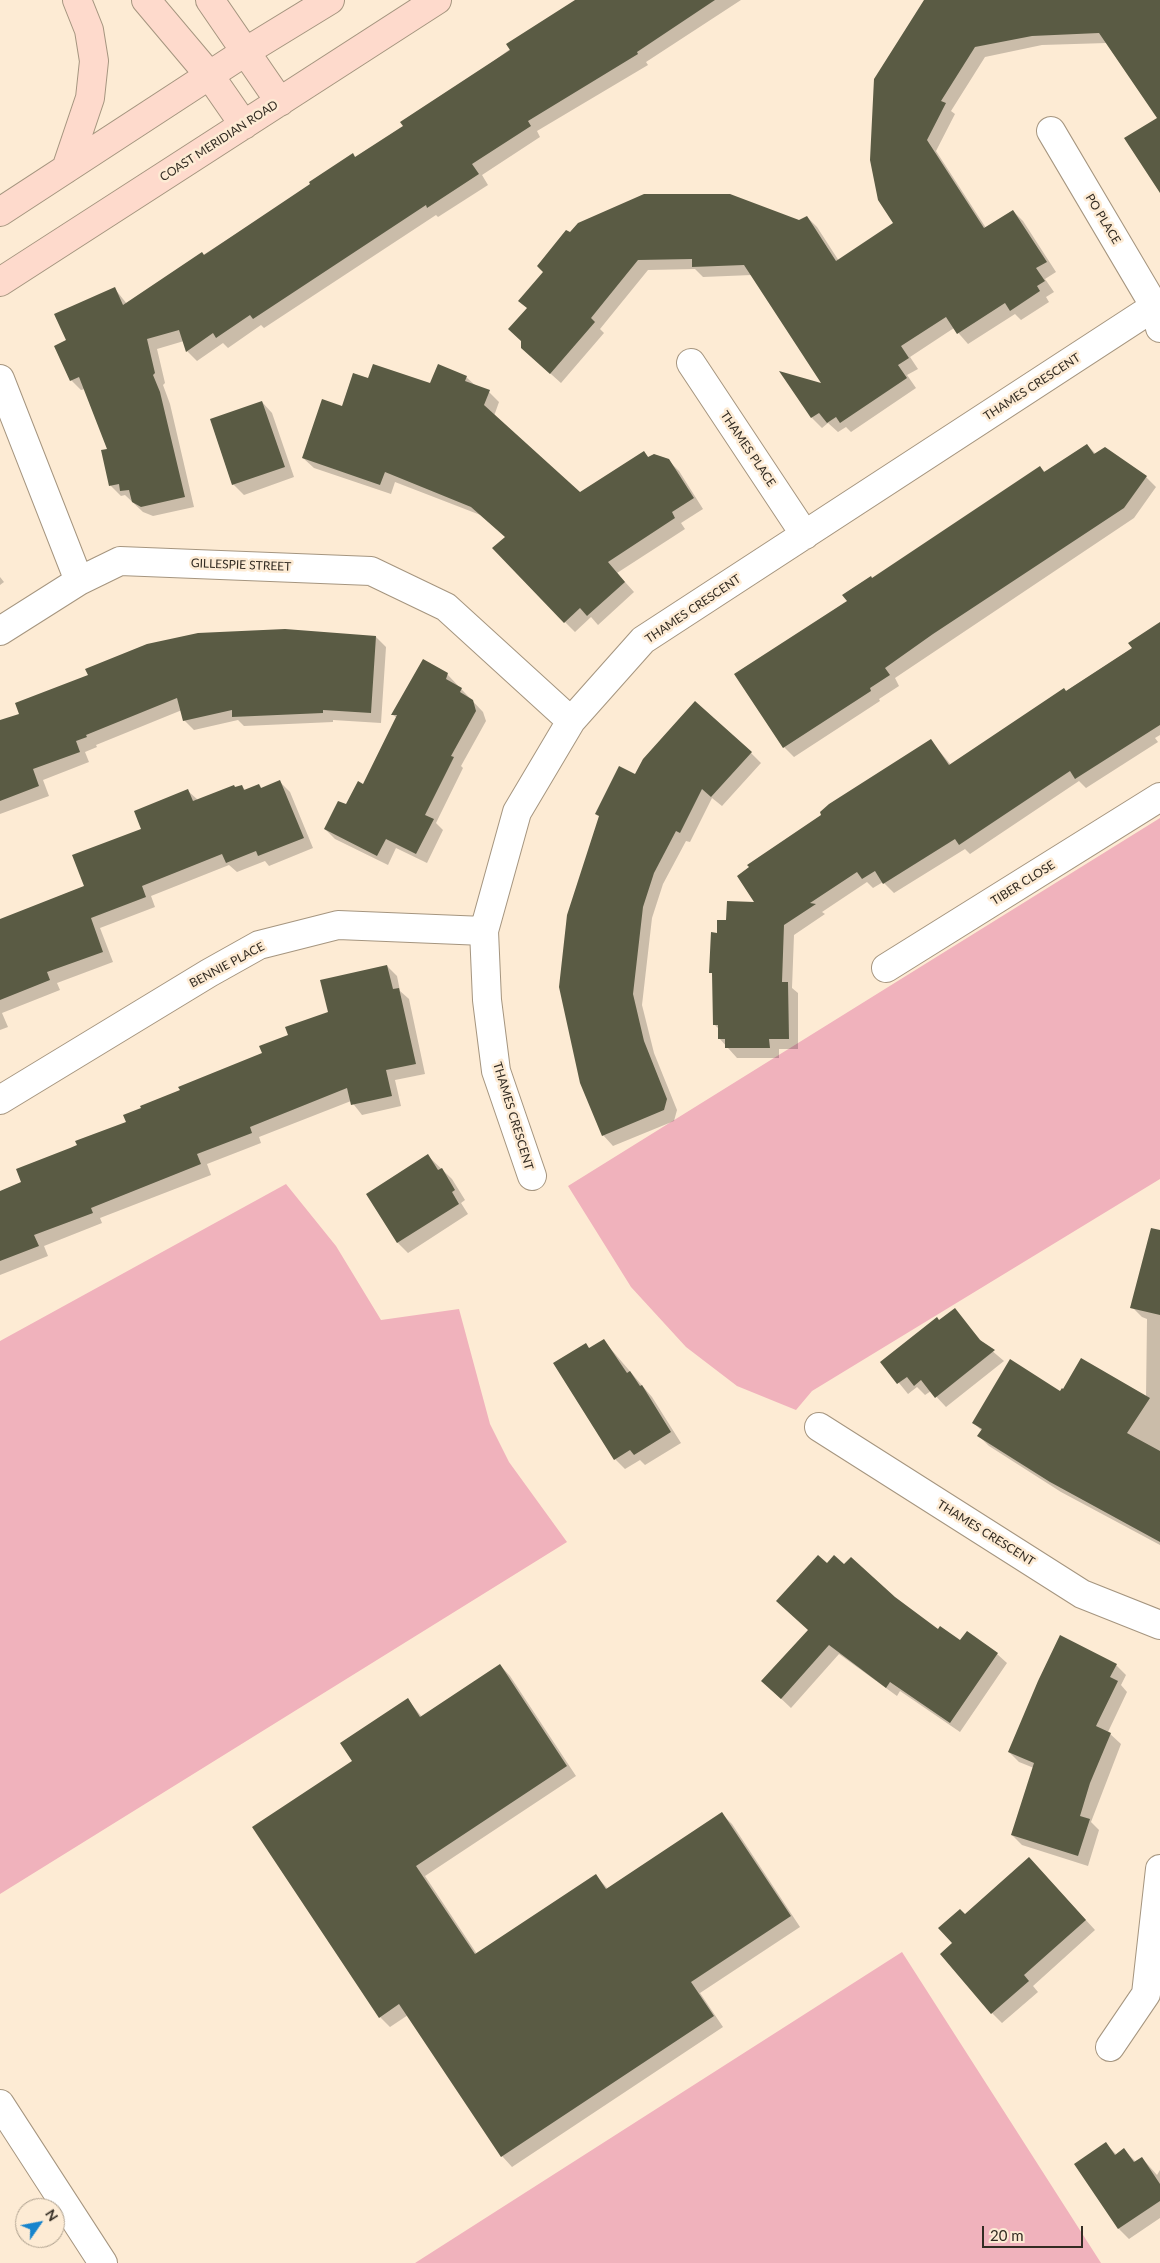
<!DOCTYPE html>
<html>
<head>
<meta charset="utf-8">
<style>
  body { margin:0 }
  #map { position:relative; width:1160px; height:2263px; overflow:hidden; background:#fdebd4; font-family:Lato,sans-serif }
  canvas { display:block }
  .north { position:absolute; left:15px; top:2198px; width:50px; height:50px; box-sizing:border-box; background:#fdebd4; border:1px solid #ac9f8d; border-radius:50%; rotate:57deg; font-size:14px; font-weight:700; line-height:20px; text-align:center; color:#332c23 }
  .north::after { content:''; display:block; margin:auto; width:18px; height:22px; background:#1684cd; clip-path:polygon(50% 0,100% 100%,50% 72%,0 100%) }
  .scale { position:absolute; left:982px; top:2226px; width:101px; height:22px; box-sizing:border-box; border:2px solid #332c23; border-top:0; padding-left:6px; font-size:15px; line-height:18px; white-space:nowrap; color:#332c23; -webkit-text-stroke:4px #fdebd4; paint-order:stroke }
</style>
</head>
<body>
<div id="map">
<canvas width="1160" height="2263"></canvas>
<div class="north">N</div>
<div class="scale">20 m</div>
</div>
<script>
const context = document.querySelector('canvas').getContext('2d');
context.lineJoin = 'round';
function fillPath(path, color) { context.fillStyle = color; context.fill(path, 'evenodd'); }
const poly = rows => new Path2D(rows.map(r => 'M' + r).join(''));
function stroke(path, color, width, dash) { context.strokeStyle = color; context.lineWidth = width; context.lineCap = dash ? 'butt' : 'round'; context.setLineDash(dash || []); context.stroke(path); }
function label(font, color, halo, rows, align = 'center') {
  context.font = font + ' Lato,sans-serif'; context.lineWidth = 5; context.setLineDash([]); context.textBaseline = 'middle'; context.strokeStyle = halo; context.fillStyle = color; for (const [text, x, y, turn = 0] of rows) {
    context.save(); context.translate(x, y); context.rotate((+turn || 0) * Math.PI / 180); context.textAlign = isNaN(turn) ? turn : align; if (halo) context.strokeText(text, 0, 0); context.fillText(text, 0, 0); context.restore();
  }
}
const green = poly([
  [1160,818,1160,1179,812,1391,796,1410,737,1386,686,1347,631,1287,568,1186],
  [286,1184,336,1246,381,1320,459,1309,490,1424,509,1462,567,1542,0,1894,0,1341],
  [902,1952,1101,2263,415,2263]
]);
const shadow = poly([
  [577,0,741,0,646,62,648,65,537,131,540,137,482,175,488,185,438,217,436,215,264,328,261,325,228,348,223,343,197,361,187,351,184,341,157,349,165,383,163,385,170,404,194,507,153,516,143,512,125,495,121,496,111,486,103,451,109,450,85,389,81,390,71,380,68,341,115,289,127,304,312,185,353,155,356,158,405,126],
  [925,0,1160,1,1160,187,1159,118,1107,43,1042,45,985,57,951,111,955,114,936,151,986,228,1013,211,1023,221,1056,272,1045,279,1054,292,1046,297,1049,302,1021,320,1015,314,968,344,954,328,910,357,918,369,907,375,916,388,851,432,846,427,838,432,828,423,822,428,812,418,824,386,752,275,703,277,695,269,648,270,600,329,604,333,561,383,533,358,528,308,545,272,570,234,800,222,807,217,817,227,839,261,894,223],
  [466,377,476,386,489,392,499,402,494,416,580,493,644,452,649,458,668,460,679,471,703,509,681,523,685,529,617,573,634,592,598,625,591,617,575,632,565,622,506,537,483,516,395,482,391,494,314,468,303,458,343,407,369,380,431,384],
  [262,402,272,413,294,477,244,495,233,484],
  [1087,445,1096,454,1146,477,1156,487,1134,518,895,678,899,686,879,699,880,701,794,757,784,747,848,601,873,579,1040,467,1045,472],
  [0,577,4,582,0,585],
  [1160,623,1160,735,1155,738,1158,742,1086,788,1079,781,970,854,965,849,894,893,883,882,873,888,867,882,822,912,825,914,794,935,792,988,798,993,798,1049,779,1049,779,1058,737,1058,719,1038,719,1029,714,1024,713,975,711,972,718,934,727,921,756,903,931,741,951,765,1133,648],
  [376,637,386,647,381,723,333,720,333,722,244,726,238,720,194,730,184,720,182,710,96,745,97,747,85,752,89,762,43,780,49,796,0,814,0,722],
  [447,674,483,712,486,721,461,766,463,768,436,823,443,830,427,863,396,848,388,865,335,839,325,829,364,785,397,718,393,715],
  [751,753,761,763,722,806,712,798,690,842,686,841,663,884,652,918,642,1005,654,1053,677,1110,674,1121,613,1146,603,1135,636,776],
  [280,782,290,792,313,848,269,866,265,861,237,872,229,865,151,896,155,907,100,928,113,962,57,983,60,990,2,1013,8,1027,0,1030,0,920,85,886,143,830,188,791,198,800,242,786,246,791,262,789],
  [387,966,397,976,400,991,409,999,425,1074,395,1080,401,1106,362,1115,351,1101,259,1137,261,1143,207,1164,211,1175,100,1218,102,1223,44,1246,48,1256,0,1275,0,1193,23,1183,71,1149,127,1122,181,1091,264,1054,290,1036,329,1013],
  [428,1156,452,1179,465,1200,461,1203,468,1214,408,1253,398,1243,368,1195],
  [1160,1253,1160,1545,1061,1492,989,1446,979,1436,982,1431,973,1422,1060,1393,1146,1397,1147,1319,1142,1317,1132,1307],
  [954,1310,984,1344,1004,1361,946,1407,931,1391,925,1395,917,1387,908,1394,882,1362],
  [604,1341,652,1397,681,1443,645,1465,640,1460,625,1469,615,1459,590,1349],
  [827,1565,844,1566,938,1631,961,1642,997,1654,1007,1663,960,1732,900,1691,897,1696,839,1654,791,1708,773,1691,809,1630],
  [500,1665,510,1676,576,1776,425,1876,477,1954,596,1876,608,1889,722,1814,732,1824,800,1927,700,1993,723,2027,512,2167,502,2156,408,2015,390,2027,380,2017,354,1761,408,1700,422,1717],
  [1116,1665,1126,1675,1121,1685,1127,1692,1108,1732,1121,1744,1091,1822,1099,1830,1088,1866,1022,1845,1012,1835,1034,1768,1019,1762,1009,1752],
  [1039,1869,1095,1930,1033,1986,1038,1992,1002,2023,992,2013,954,1943,965,1916],
  [1106,2144,1117,2155,1124,2150,1136,2162,1142,2158,1157,2175,1160,2170,1160,2218,1129,2239,1119,2229,1076,2164]
]);
const building = poly([
  [575,0,715,0,637,52,638,54,528,121,531,126,472,164,479,174,427,208,426,205,253,319,250,315,216,338,213,333,186,352,179,330,147,339,155,373,153,375,160,392,185,497,141,507,132,502,129,490,120,491,119,484,109,486,101,450,107,449,79,377,70,381,54,346,66,340,54,314,115,287,123,305,202,252,204,255,310,184,309,182,353,153,355,157,403,126,400,122,510,50,506,44],
  [924,0,1160,0,1160,193,1124,138,1157,118,1099,33,1032,36,975,47,941,101,946,103,927,140,984,228,1013,210,1047,262,1036,268,1045,281,1037,286,1040,291,1010,311,1005,303,957,334,946,317,901,346,909,358,898,365,907,378,840,423,836,417,827,423,819,413,811,418,779,371,821,383,744,265,692,267,692,259,638,260,591,318,595,322,550,374,521,348,521,341,508,329,527,308,518,301,543,272,537,266,566,230,570,232,578,223,644,194,730,194,799,220,807,216,836,261,893,223,878,200,870,160,874,79],
  [373,364,430,383,438,364,467,376,465,381,490,390,484,405,580,492,644,451,648,457,654,454,669,459,694,498,672,512,675,518,608,562,625,582,587,616,580,608,564,623,492,548,505,537,471,507,385,472,380,485,302,458,322,399,342,406,353,373,368,378],
  [262,401,285,467,232,485,210,419],
  [1087,444,1094,454,1105,447,1147,476,1124,508,933,634,885,668,890,675,870,688,871,691,783,748,734,674,847,601,842,595,871,576,872,578,1040,466,1044,472],
  [1160,622,1160,725,1075,779,1070,771,959,845,955,839,883,884,875,871,862,879,857,872,810,903,816,904,784,925,782,982,788,982,789,1039,769,1039,770,1048,725,1048,725,1039,718,1039,718,1025,713,1025,712,973,709,973,711,932,717,933,717,920,726,920,727,901,754,902,737,876,749,867,747,865,821,815,820,812,829,804,931,739,949,765,1064,688,1066,691,1132,648,1128,643],
  [285,629,376,636,371,713,323,710,323,713,232,717,232,710,183,721,177,698,86,735,87,737,76,741,80,752,33,769,39,786,0,801,0,720,19,714,15,703,88,675,85,669,147,644,198,633],
  [423,659,448,673,446,679,462,688,460,692,473,700,476,711,451,756,454,757,425,815,434,819,416,854,386,839,377,856,324,829,338,801,346,804,358,781,363,784,397,715,391,715],
  [695,701,752,752,711,797,702,789,680,833,676,831,654,873,643,907,633,994,644,1041,667,1099,664,1110,602,1136,580,1083,559,987,567,915,599,816,595,814,619,766,635,774,643,759],
  [280,780,304,838,258,856,256,851,226,863,222,854,142,886,146,897,91,918,103,952,47,972,50,980,0,1000,0,919,84,886,72,855,141,829,134,811,188,789,193,801,234,785,235,787,242,785,244,790,259,784,261,788],
  [387,965,393,989,399,988,416,1064,386,1070,392,1096,351,1105,347,1088,250,1127,252,1133,197,1154,201,1164,91,1208,93,1213,34,1235,39,1246,0,1261,0,1191,21,1182,16,1169,70,1148,77,1145,75,1141,126,1122,123,1115,141,1108,140,1106,180,1090,178,1087,262,1053,259,1046,288,1035,285,1027,328,1012,320,980],
  [428,1154,438,1170,442,1168,455,1190,452,1192,459,1204,397,1243,366,1194],
  [1151,1228,1160,1230,1160,1315,1130,1308],
  [955,1308,980,1340,995,1350,935,1398,921,1380,914,1386,907,1377,897,1384,880,1362,937,1317,939,1320],
  [604,1339,627,1373,630,1371,640,1386,642,1385,671,1432,634,1455,630,1450,614,1460,553,1363,586,1343,589,1348],
  [1081,1358,1150,1398,1127,1433,1160,1451,1160,1542,1050,1482,977,1436,982,1429,972,1423,1010,1359,1060,1391,1062,1388,1063,1389],
  [818,1555,827,1563,834,1555,844,1564,851,1557,895,1597,938,1629,940,1626,960,1640,967,1631,998,1653,950,1723,890,1682,886,1688,829,1645,781,1699,761,1681,808,1630,776,1601],
  [1060,1635,1117,1664,1110,1677,1118,1681,1096,1726,1111,1733,1090,1783,1080,1816,1090,1819,1078,1856,1011,1835,1034,1763,1008,1752,1038,1681],
  [500,1664,567,1766,416,1866,475,1954,596,1874,606,1889,722,1812,791,1916,691,1982,714,2016,501,2157,399,2004,379,2018,252,1827,352,1761,340,1743,408,1698,420,1717],
  [1029,1857,1086,1920,1024,1975,1029,1981,991,2014,940,1954,952,1943,938,1928,960,1909,965,1914],
  [1106,2142,1115,2155,1124,2148,1134,2162,1142,2157,1160,2184,1160,2201,1118,2229,1074,2164]
]);
const minor = poly([
  [1051,131,1155,307,1160,328],
  [691,363,805,535],
  [0,379,79,581],
  [0,631,79,581,120,561,371,571,446,607,571,721],
  [886,968,1160,797],
  [0,1100,209,973,259,945,338,925,484,931],
  [532,1176,496,1071,487,1000,484,931,517,812,571,721,643,640,1160,303],
  [819,1427,1082,1594,1160,1625],
  [1110,2047,1146,1994,1160,1869]
]);
const tertiary = poly([
  [0,2104,103,2263]
]);
const secondary = poly([
  [146,0,210,76,244,125],
  [210,0,280,102],
  [66,169,90,98,94,61,89,30,77,0],
  [0,212,245,52,330,0],
  [0,282,437,0]
]);
const streetNames = [
  ["COAST MERIDIAN ROAD",219,141,-33],
  ["PO PLACE",1103,219,59],
  ["THAMES CRESCENT",1032,387,-33],
  ["THAMES PLACE",748,449,56],
  ["GILLESPIE STREET",241,565,2],
  ["THAMES CRESCENT",693,609,-34],
  ["TIBER CLOSE",1023,883,-32],
  ["BENNIE PLACE",227,965,-28],
  ["THAMES CRESCENT",513,1116,73],
  ["THAMES CRESCENT",986,1533,32]
];
fillPath(green, '#f0b2bc');
fillPath(shadow, '#0003');
fillPath(building, '#5a5b44');
stroke(minor, '#a5957f', 30);
stroke(tertiary, '#a5957f', 30);
stroke(secondary, '#a5957f', 30);
stroke(minor, '#fff', 28);
stroke(tertiary, '#fff', 28);
stroke(secondary, '#fedacc', 28);
label('12px', '#332c23', '#fdebd4', streetNames);
</script>
</body>
</html>
